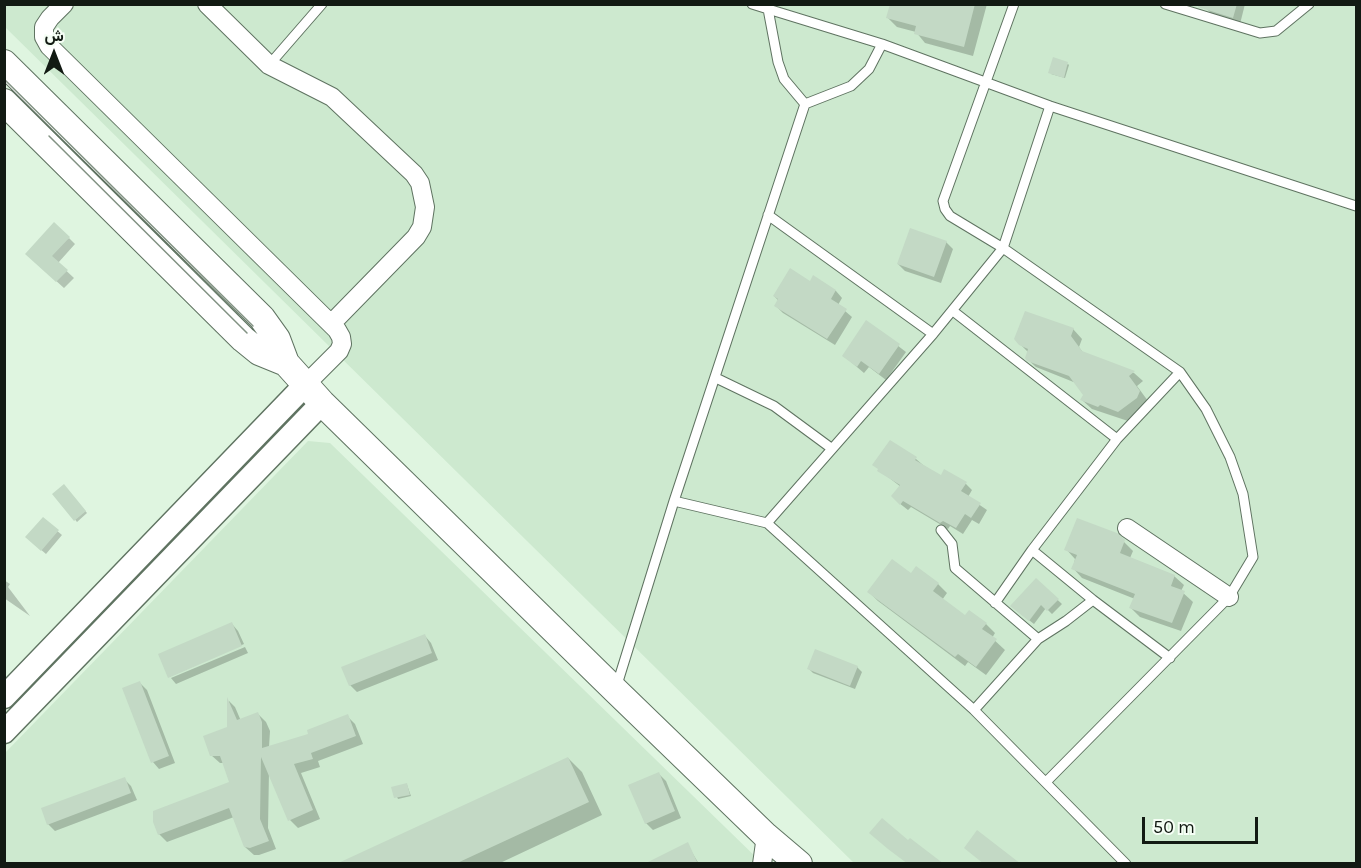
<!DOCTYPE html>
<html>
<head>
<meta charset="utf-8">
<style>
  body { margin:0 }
  #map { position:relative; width:1361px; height:868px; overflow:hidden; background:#dff5e0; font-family:Karla,Vazirmatn,sans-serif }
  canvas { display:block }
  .frame { position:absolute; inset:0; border:6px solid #121a13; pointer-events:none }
  .north { position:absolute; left:24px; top:24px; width:60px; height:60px; -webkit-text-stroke:4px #f5fef5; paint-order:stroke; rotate:0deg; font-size:16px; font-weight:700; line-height:24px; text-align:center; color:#121a13 }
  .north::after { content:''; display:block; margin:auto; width:21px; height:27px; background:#121a13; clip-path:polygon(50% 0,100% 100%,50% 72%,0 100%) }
  .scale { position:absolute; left:1142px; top:817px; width:116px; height:27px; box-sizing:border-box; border:3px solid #121a13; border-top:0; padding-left:8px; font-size:18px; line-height:21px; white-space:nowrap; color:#121a13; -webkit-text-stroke:4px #f5fef5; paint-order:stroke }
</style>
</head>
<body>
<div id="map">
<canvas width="1361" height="868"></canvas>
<div class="frame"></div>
<div class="north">ش</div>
<div class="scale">50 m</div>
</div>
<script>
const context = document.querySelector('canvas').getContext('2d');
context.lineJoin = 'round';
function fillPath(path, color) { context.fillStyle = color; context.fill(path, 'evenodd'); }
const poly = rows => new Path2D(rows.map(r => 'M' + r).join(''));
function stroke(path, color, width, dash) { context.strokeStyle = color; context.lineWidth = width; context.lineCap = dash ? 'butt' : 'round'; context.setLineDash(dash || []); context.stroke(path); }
const built = poly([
  [4,5,1356,5,1356,863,854,863,5,27],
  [308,441,330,443,762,863,5,863,4,754]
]);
const shadow = poly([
  [889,4,987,4,973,56,925,43,916,32,897,27,888,18,891,5],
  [1208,4,1245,4,1240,24,1214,16,1207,9],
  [1068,64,1069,65,1065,78,1051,74],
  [69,238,75,244,58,263,74,278,64,288,34,261],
  [946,242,953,249,941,283,905,271,898,264],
  [813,277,836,291,842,298,838,305,852,317,835,345,783,313,776,306,779,301,774,296,810,283],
  [867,322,906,352,886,380,869,367,864,373,844,356],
  [1073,329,1082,339,1079,347,1084,354,1134,373,1143,381,1137,386,1148,401,1146,408,1128,421,1092,409,1082,400,1084,395,1076,383,1036,367,1026,358,1029,353,1020,344],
  [916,459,923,465,941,477,966,484,972,490,968,497,987,510,979,524,972,520,963,534,950,526,948,529,911,507,908,510,899,503,901,487,879,470],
  [64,486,87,513,77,522,54,494],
  [43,519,62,535,46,554,32,542],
  [1116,534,1133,551,1130,558,1174,576,1184,585,1181,591,1193,602,1181,631,1140,617,1131,608,1135,599,1082,578,1073,568,1075,559,1066,549],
  [912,575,938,584,947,593,942,600,966,617,986,624,995,633,992,638,1005,650,986,675,968,662,965,666,878,601,869,592],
  [4,580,10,584,8,587,30,616,4,598],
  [1036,580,1062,604,1052,614,1046,608,1034,624,1016,610],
  [232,624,238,631,244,644,169,677,160,655],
  [425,636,431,643,438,660,357,692,350,685],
  [245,647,248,653,176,684,171,678],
  [857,667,862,672,855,689,813,673,809,669],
  [140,683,147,690,175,763,159,769,153,762],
  [229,701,235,707,241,721,258,714,266,722,270,731,269,747,310,735,347,716,355,724,363,744,318,761,320,767,301,773,320,819,298,828,290,820,269,771,268,828,276,849,259,855,254,855,245,847,234,817,167,842,159,834,231,783,224,763,220,763,211,755,228,728],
  [568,758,582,772,602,815,498,864,352,864],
  [659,774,666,781,681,818,653,830,646,823],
  [124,779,131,786,137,800,55,831,48,824],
  [407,785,411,796,398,799,393,788],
  [687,844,699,864,664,864]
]);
const building = poly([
  [890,4,975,4,964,47,914,34,916,26,886,18],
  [1199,4,1237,4,1233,18,1198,7],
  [1053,57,1068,62,1064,78,1048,73],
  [54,222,70,237,52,256,68,270,56,282,25,254],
  [910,228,947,241,934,277,897,264],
  [790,268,810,281,813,275,836,290,831,299,847,309,827,339,774,306,778,299,773,296],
  [1025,311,1074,328,1071,336,1082,351,1135,371,1129,376,1140,391,1137,398,1118,412,1100,405,1098,407,1080,400,1083,395,1069,376,1027,361,1025,358,1028,349,1019,345,1014,339],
  [866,320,900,344,879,374,861,361,857,367,842,356],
  [890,440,917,457,915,460,941,475,944,469,967,482,961,491,981,503,971,518,965,514,956,528,943,521,940,523,903,501,900,505,891,496,900,485,877,471,878,469,872,465],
  [64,484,86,511,74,521,52,494],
  [43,517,59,530,41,551,25,537],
  [1077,518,1117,533,1125,540,1120,553,1175,575,1171,586,1185,591,1172,623,1129,608,1135,594,1071,569,1077,555,1064,550],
  [892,559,911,573,916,566,939,583,933,591,965,615,969,610,987,623,982,629,997,639,976,667,958,654,955,657,867,592],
  [1036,578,1059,599,1047,611,1041,605,1029,621,1010,606],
  [232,622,242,646,168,678,158,654],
  [425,634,432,653,349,686,341,667],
  [815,649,858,666,850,686,807,669],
  [140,681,169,756,151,763,122,688],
  [227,697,237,720,258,712,262,722,262,748,308,734,307,730,348,714,356,736,311,753,313,759,294,764,313,810,288,821,261,757,260,819,269,841,250,848,244,847,229,808,158,835,153,822,153,811,229,782,220,756,210,756,203,736,227,727],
  [568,757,589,802,455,864,336,864],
  [659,772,675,811,645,824,628,785],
  [125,777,131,793,47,825,41,808],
  [407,783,410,795,394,798,391,787],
  [882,818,908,840,910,838,944,864,908,864,888,849,869,833],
  [977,830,1021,864,984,864,964,848],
  [688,842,698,864,644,864]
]);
const service = poly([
  [752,4,768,9],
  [1165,4,1260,33,1276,31,1309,4],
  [269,65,322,4],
  [805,104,851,86,869,69,882,44],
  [768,215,933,334],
  [953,311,1117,439],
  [716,378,774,406,831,448],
  [674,501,767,523,974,710,1126,864],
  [767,523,933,334,1003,248,950,216,945,209,943,201,1014,4],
  [941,530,952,544,955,568,1038,639],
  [1032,550,1093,600,1170,658],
  [995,603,1032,550,1117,439,1180,372],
  [616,688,674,501,805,104,784,79,778,62,768,9,882,44,1050,106,1356,206],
  [974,710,1038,639,1066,621,1093,600],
  [1046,782,1229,597,1253,557,1243,494,1230,457,1206,409,1180,372,1003,248,1050,106]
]);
const minor = poly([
  [64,4,50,18,44,27,44,37,49,46,337,330,341,337,342,344,339,351,305,385],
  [207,4,269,65,332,97,414,174,420,183,425,207,422,227,416,237,331,324],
  [1127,528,1229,597],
  [762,864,766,836]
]);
const tertiary = poly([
  [4,697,305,385],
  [4,732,322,403]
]);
const secondary = poly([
  [4,63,262,318,277,339,286,363,322,403,615,690,766,836,799,864],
  [4,102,243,339,259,352,286,363]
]);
const tram = poly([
  [4,79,253,326],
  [49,136,247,333]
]);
fillPath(built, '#cde9cf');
fillPath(shadow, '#0003');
fillPath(building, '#c3d9c5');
stroke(service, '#5f7361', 11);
stroke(minor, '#5f7361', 20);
stroke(tertiary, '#5f7361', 25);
stroke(secondary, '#5f7361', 28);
stroke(service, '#fff', 9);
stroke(minor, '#fff', 18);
stroke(tertiary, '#fff', 22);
stroke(secondary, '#fff', 26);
stroke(tram, '#829283', 1.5);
</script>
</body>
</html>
